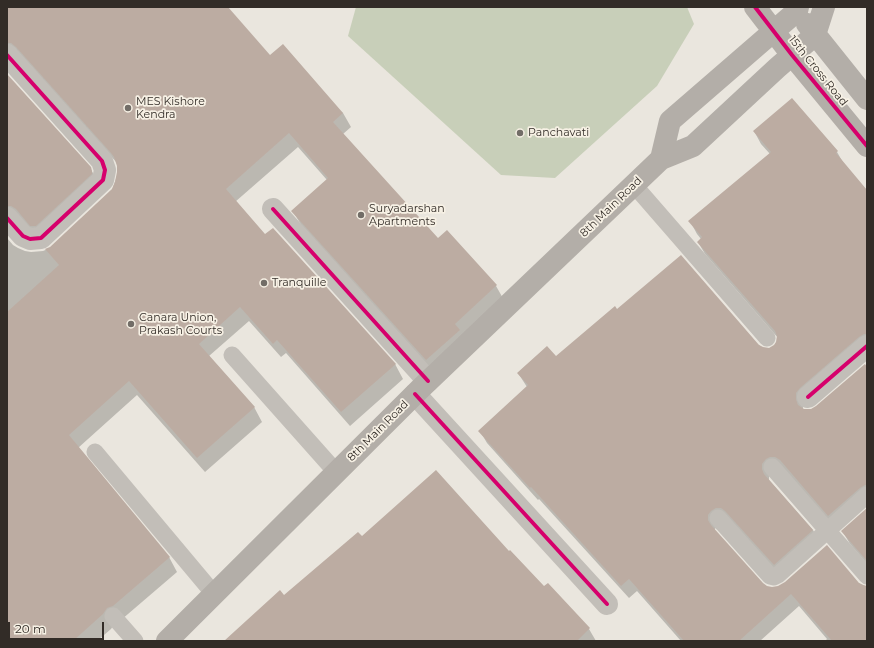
<!DOCTYPE html>
<html>
<head>
<meta charset="utf-8">
<style>
  body { margin:0 }
  #map { position:relative; width:874px; height:648px; overflow:hidden; background:#eae6de; font-family:Montserrat,sans-serif }
  canvas { display:block }
  .frame { position:absolute; inset:0; border:8px solid #322c27; pointer-events:none }
  .scale { position:absolute; left:8px; top:622px; width:96px; height:18px; box-sizing:border-box; border:2px solid #322c27; border-top:0; padding-left:5px; font-size:12px; line-height:14px; white-space:nowrap; color:#322c27; -webkit-text-stroke:3px #f7f1e5; paint-order:stroke }
</style>
</head>
<body>
<div id="map">
<canvas width="874" height="648"></canvas>
<div class="frame"></div>
<div class="scale">20 m</div>
</div>
<script>
const context = document.querySelector('canvas').getContext('2d');
context.lineJoin = 'round';
function fillPath(path, color) { context.fillStyle = color; context.fill(path, 'evenodd'); }
const poly = rows => new Path2D(rows.map(r => 'M' + r).join(''));
function stroke(path, color, width, dash) { context.strokeStyle = color; context.lineWidth = width; context.lineCap = dash ? 'butt' : 'round'; context.setLineDash(dash || []); context.stroke(path); }
function label(font, color, halo, rows, align = 'center') {
  context.font = font + ' Montserrat,sans-serif'; context.lineWidth = 3.5; context.setLineDash([]); context.textBaseline = 'middle'; context.strokeStyle = halo; context.fillStyle = color; for (const [text, x, y, turn = 0] of rows) {
    context.save(); context.translate(x, y); context.rotate((+turn || 0) * Math.PI / 180); context.textAlign = isNaN(turn) ? turn : align; if (halo) context.strokeText(text, 0, 0); context.fillText(text, 0, 0); context.restore();
  }
}
const green = poly([
  [356,7,687,7,694,24,657,86,555,178,501,175,348,36]
]);
const shadow = poly([
  [7,7,227,7,270,56,343,113,351,127,343,134,438,240,447,231,496,286,504,300,434,373,301,225,293,211,327,180,298,147,235,202,265,236,395,364,403,379,350,426,286,353,281,357,249,321,209,356,254,407,262,422,205,472,137,395,78,448,169,557,177,572,121,620,115,623,111,629,97,641,7,641,7,238,13,245,18,248,25,251,31,252,43,251,50,248,112,190,118,173,117,163,26,61,7,60],
  [7,75,90,168,99,183,44,240,7,223],
  [754,131,837,152,844,164,867,192,867,349,803,406,803,409,810,410,816,408,867,364,867,500,836,528,773,472,769,477,769,480,813,530,820,543,782,577,715,528,715,531,762,583,767,587,772,588,859,583,867,587,867,641,825,641,827,639,799,606,760,641,681,641,637,591,629,598,539,499,538,500,487,443,480,431,527,387,518,373,556,358,617,311,759,345,763,348,769,349,774,347,777,342,778,338,705,254,698,242,701,239,697,234,690,221,770,154,761,144],
  [867,510,867,564,850,544,843,532],
  [362,538,509,552,544,588,548,584,589,629,596,641,233,641,284,596]
]);
const building = poly([
  [7,7,228,7,270,55,283,44,343,113,333,122,438,238,447,230,497,285,455,324,460,330,426,360,291,211,328,178,289,133,226,189,265,234,273,228,396,364,341,412,277,340,273,344,240,307,199,344,255,407,197,458,129,381,69,435,170,557,113,606,107,608,103,614,73,641,7,641,7,312,59,265,45,249,50,247,112,189,115,182,117,172,117,166,114,157,111,153,16,47,11,43,7,43],
  [7,74,91,167,92,171,92,174,36,226,30,226,16,209,11,206,7,206],
  [792,98,838,151,836,153,867,190,867,334,864,334,859,337,800,388,796,393,796,399,798,405,804,409,811,409,816,406,865,364,867,367,867,485,865,485,860,488,828,516,780,460,775,457,770,457,766,459,762,464,762,469,764,474,813,530,774,565,725,511,721,508,716,508,711,511,708,515,708,520,711,525,763,583,767,586,772,587,778,586,785,582,827,545,859,583,863,585,867,586,867,641,832,641,791,594,739,641,684,641,629,579,621,586,531,487,530,488,478,431,528,385,517,373,547,346,556,356,615,306,617,309,681,255,759,345,763,347,769,348,774,345,776,342,777,336,775,331,697,242,702,237,688,221,771,152,753,131],
  [436,470,509,551,510,550,544,586,548,583,590,628,577,641,224,641,280,590,284,595,358,532,362,536],
  [867,508,867,561,841,531]
]);
const lane = poly([
  [634,185,767,338],
  [232,355,336,472],
  [95,452,214,594],
  [772,467,867,576],
  [718,518,770,576,774,577,778,575,867,495],
  [113,616,135,641]
]);
const street = poly([
  [7,55,102,161,105,170,103,180,41,238,30,239,23,236,7,218],
  [273,209,428,381],
  [415,394,607,604],
  [808,397,867,346]
]);
const secondary = poly([
  [755,7,792,55,867,146],
  [807,24,867,99],
  [661,159,670,121,797,11,798,7],
  [167,641,420,389,661,159,693,146,777,68,815,35,824,7]
]);
const cycleway = poly([
  [755,7,792,55,867,146],
  [7,55,102,161,105,170,103,180,41,238,30,239,23,236,7,218],
  [273,209,428,381],
  [415,394,607,604],
  [808,397,867,346]
]);
const markers = [
  [128,108,4,"#726d67"],
  [520,133,4,"#726d67"],
  [361,215,4,"#726d67"],
  [264,283,4,"#726d67"],
  [131,324,4,"#726d67"]
];
const streetNames = [
  ["15th Cross Road",818,71,51],
  ["8th Main Road",611,207,-44],
  ["8th Main Road",378,431,-45]
];
const poiNames = [
  ["MES Kishore",136,102],
  ["Kendra",136,115],
  ["Panchavati",528,133],
  ["Suryadarshan",369,209],
  ["Apartments",369,222],
  ["Tranquille",272,283],
  ["Canara Union,",139,318],
  ["Prakash Courts",139,331]
];
fillPath(green, '#c8cfb9');
fillPath(shadow, '#0003');
fillPath(building, '#bcaca2');
stroke(lane, '#c2beb8', 17);
stroke(street, '#c2beb8', 22);
stroke(secondary, '#b3aea8', 22);
stroke(cycleway, '#d6006c', 4);
for (const [x, y, r, color] of markers) { const dot = new Path2D(); dot.arc(x, y, r, 0, 2 * Math.PI); context.fillStyle = color; context.fill(dot); stroke(dot, '#f7f1e5', 1.5); }
label('11px', '#322c27', '#f7f1e5', streetNames);
label('11px', '#322c27', '#f7f1e5', poiNames, 'left');
</script>
</body>
</html>
